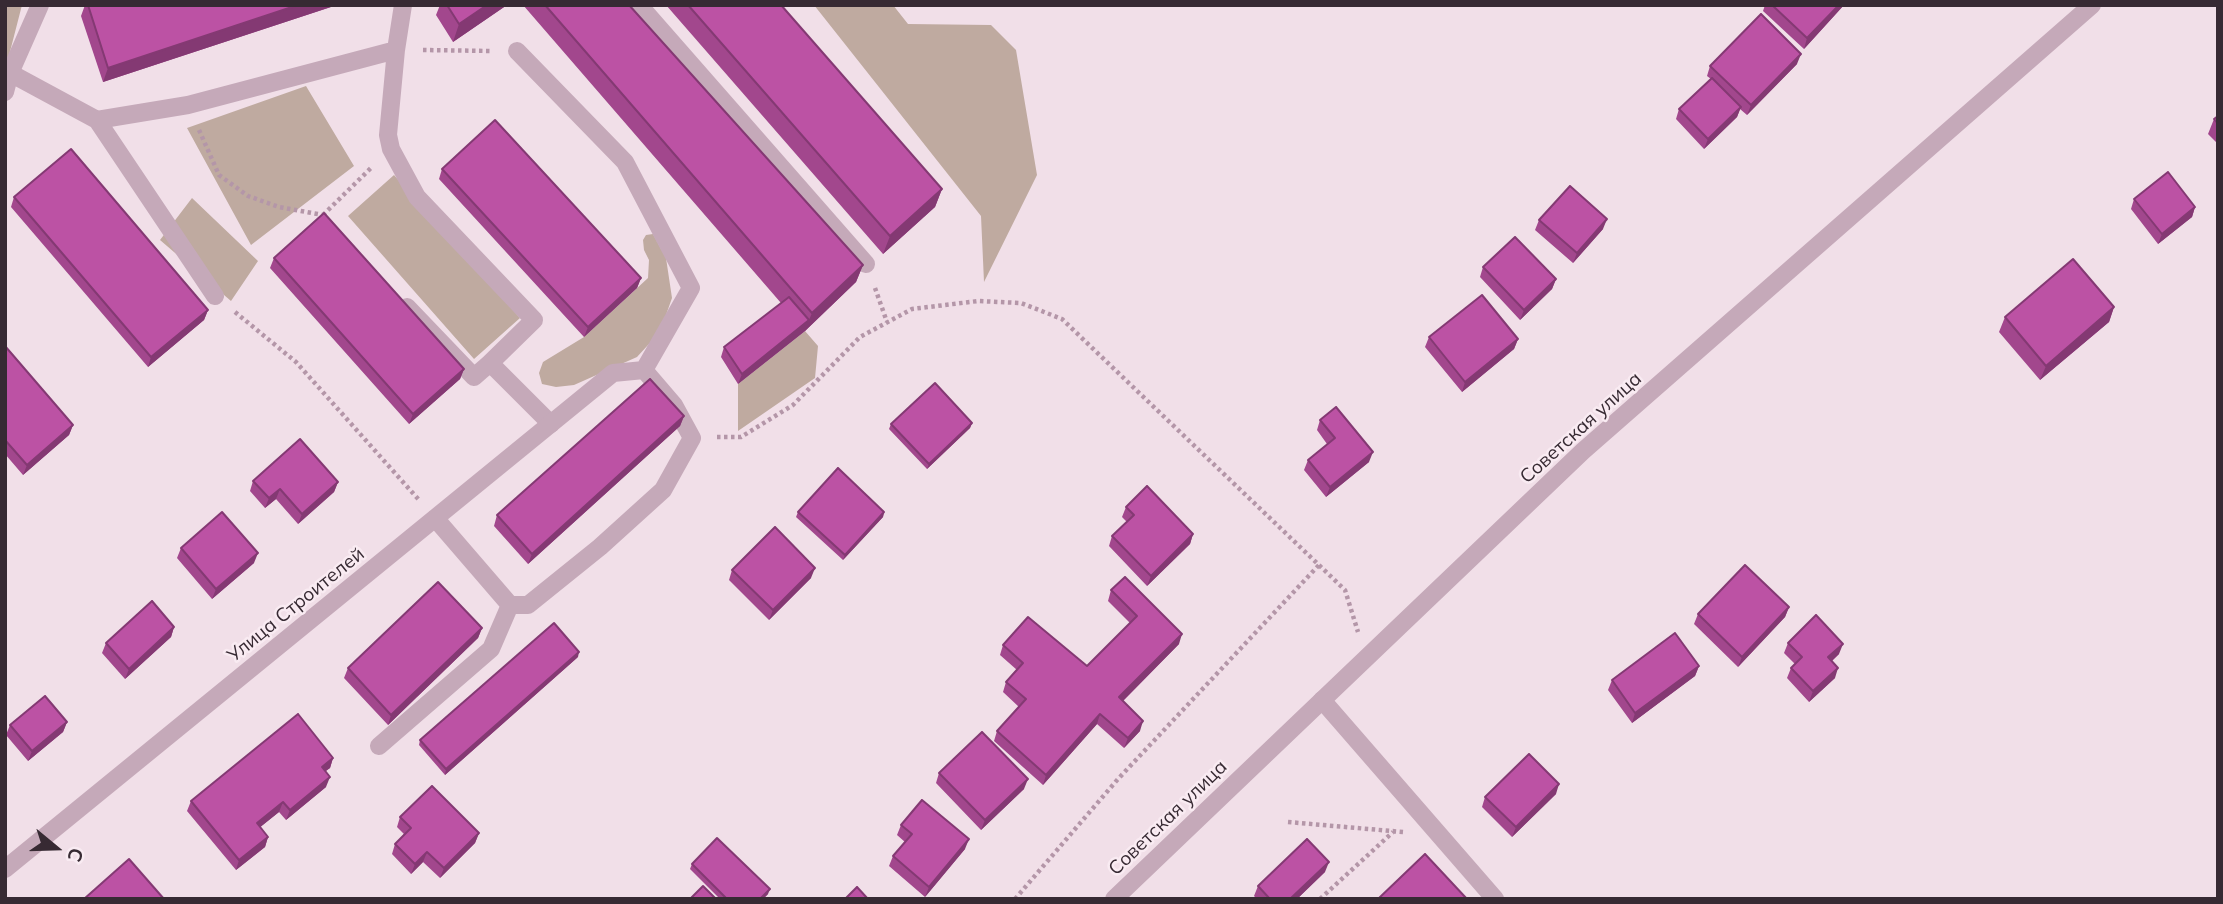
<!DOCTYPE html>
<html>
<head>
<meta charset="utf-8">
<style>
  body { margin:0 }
  #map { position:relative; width:2223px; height:904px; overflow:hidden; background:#f1dfe8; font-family:Mulish,sans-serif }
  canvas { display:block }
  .frame { position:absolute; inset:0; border:7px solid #372a33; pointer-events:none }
  .north { position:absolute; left:21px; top:813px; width:70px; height:70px; -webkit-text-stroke:5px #f9ebf2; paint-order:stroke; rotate:109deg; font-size:19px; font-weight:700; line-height:28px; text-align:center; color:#372a33 }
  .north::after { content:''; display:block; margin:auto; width:24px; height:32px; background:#372a33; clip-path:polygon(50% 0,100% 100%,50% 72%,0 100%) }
</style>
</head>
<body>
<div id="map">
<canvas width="2223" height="904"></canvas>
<div class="frame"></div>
<div class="north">С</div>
</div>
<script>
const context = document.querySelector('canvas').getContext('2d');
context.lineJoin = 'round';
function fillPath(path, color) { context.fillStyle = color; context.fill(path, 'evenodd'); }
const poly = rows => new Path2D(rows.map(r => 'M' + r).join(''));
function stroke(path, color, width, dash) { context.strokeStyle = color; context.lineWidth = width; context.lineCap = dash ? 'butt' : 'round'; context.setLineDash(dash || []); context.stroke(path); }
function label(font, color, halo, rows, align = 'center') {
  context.font = font + ' Mulish,sans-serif'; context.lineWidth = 5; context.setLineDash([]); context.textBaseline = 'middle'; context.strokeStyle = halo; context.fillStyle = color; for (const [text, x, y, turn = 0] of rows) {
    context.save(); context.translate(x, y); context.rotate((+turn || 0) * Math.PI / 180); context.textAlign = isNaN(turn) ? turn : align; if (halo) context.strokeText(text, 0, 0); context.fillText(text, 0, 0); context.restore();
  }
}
const green = poly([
  [5,5,22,5,5,71],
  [814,5,893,5,908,24,991,25,1016,50,1037,175,984,282,981,216],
  [306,86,354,166,251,245,187,128],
  [394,175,520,318,474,359,348,216],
  [192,198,258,261,231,301,160,240],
  [653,234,666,258,672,298,660,332,637,357,574,385,556,387,542,384,539,373,543,362,584,337,648,278,649,260,644,250,643,240,646,235],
  [805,331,818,346,815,378,738,431,738,384]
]);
const path = poly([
  [423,50,491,51],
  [199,130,219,175,248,196,279,207,323,215,325,218],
  [323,215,372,167],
  [875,288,887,322],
  [235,312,296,362,419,500],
  [717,437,741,437,793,405,860,337,912,309,978,301,1021,303,1062,319,1345,590,1358,632],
  [1288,822,1403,832],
  [1015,899,1118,779,1319,565],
  [1320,899,1393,832]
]);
const service = poly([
  [403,5,396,50,388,135,391,149,417,197,534,320,490,363,551,424],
  [639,5,866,264],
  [10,73,97,120,215,296],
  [5,92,10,73,40,5],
  [97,120,188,105,396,50],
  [407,307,474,377,490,363]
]);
const minor = poly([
  [517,51,625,162,691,288,644,370],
  [1322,700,1495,899],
  [379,746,491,649,510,605],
  [5,869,613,373,644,370,674,405,692,438,663,490,600,547,528,605,510,605,435,518]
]);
const tertiary = poly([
  [1114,899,1583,451,2092,5]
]);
const wall = poly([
  [85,5,337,5,103,82,81,16],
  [440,5,507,5,453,42,436,15],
  [523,5,629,5,863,265,856,282,805,331,738,384,721,357,724,347,781,303],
  [666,5,781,5,942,189,935,207,883,254],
  [1765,5,1844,5,1804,49,1763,11],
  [1797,64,1747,115,1740,109,1737,117,1704,149,1676,119,1679,109,1711,79,1707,76,1710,66],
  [2218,116,2218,144,2208,134,2214,119],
  [442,169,641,278,637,288,584,337,439,179],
  [14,197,208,310,204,320,148,367,11,207],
  [2134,199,2195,207,2192,217,2158,244,2131,209],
  [1539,220,1603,229,1573,263,1535,230],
  [274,258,464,369,460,379,409,424,270,268],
  [1483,267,1556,279,1552,289,1520,320,1480,277],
  [2114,307,2109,322,2040,380,1999,332,2005,317],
  [1429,337,1518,339,1514,349,1462,392,1425,347],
  [5,346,73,425,69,435,23,475,5,454],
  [684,416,680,426,528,564,494,526,497,515],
  [1320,420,1369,462,1326,497,1304,470,1308,460,1327,444,1317,430],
  [972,423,970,428,927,469,889,429,891,424],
  [253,481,338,482,334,492,298,524,276,499,265,508,250,491],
  [1126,507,1193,534,1190,544,1147,586,1109,546,1112,536,1127,522,1122,517],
  [798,512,884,512,883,517,843,560,796,517],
  [181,548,254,563,212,599,177,558],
  [732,570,811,578,769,620,729,580],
  [1111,590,1179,644,1123,701,1140,731,1124,748,1097,724,1043,785,994,741,997,731,1019,707,1003,692,1006,682,1017,670,1000,655,1003,645,1087,666,1130,623,1108,601],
  [1789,607,1785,617,1738,667,1694,624,1698,614],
  [174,627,171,637,125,679,102,653,106,643],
  [482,628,478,638,388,725,344,678,348,668],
  [1788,643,1839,654,1832,661,1835,678,1809,702,1787,678,1791,668,1795,664,1784,653],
  [578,657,445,775,419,745,420,740],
  [1699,666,1695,676,1632,723,1608,690,1612,680],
  [67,722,63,732,28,761,6,735,10,725],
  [333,758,330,768,325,771,326,787,286,820,279,812,260,827,268,837,265,847,236,870,187,811,191,801],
  [939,773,1024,789,981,830,936,783],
  [1556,794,1512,837,1482,807,1485,797],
  [400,817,479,833,475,843,440,878,423,862,411,874,392,854,395,844,404,834,397,827],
  [901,825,965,849,925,897,889,866,893,856,905,842,897,835],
  [692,864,768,894,763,899,720,899,690,869],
  [1325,872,1297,899,1257,899,1254,896,1258,886]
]);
const shadedWall = poly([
  [298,5,337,5,103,82,108,68],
  [487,5,507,5,453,42,459,24],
  [1839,5,1844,5,1804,49,1807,38],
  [1801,54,1797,64,1747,115,1751,105],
  [1741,107,1737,117,1704,149,1708,139],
  [942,189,935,207,883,254,890,236],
  [2195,207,2192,217,2158,244,2162,234],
  [1607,219,1603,229,1573,263,1577,253],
  [863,265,856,282,805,331,738,384,742,374,809,320,812,313],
  [641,278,637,288,584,337,588,327],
  [1556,279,1552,289,1520,320,1524,310],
  [2114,307,2109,322,2040,380,2046,366],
  [208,310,204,320,148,367,151,357],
  [1518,339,1514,349,1462,392,1465,382],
  [464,369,460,379,409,424,413,414],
  [684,416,680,426,528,564,532,554],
  [972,423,970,428,927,469,929,464],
  [73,425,69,435,23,475,27,465],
  [1373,452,1369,462,1326,497,1330,487],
  [338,482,334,492,298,524,302,514],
  [280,489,276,499,265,508,269,498],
  [884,512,883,517,843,560,845,555],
  [1193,534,1190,544,1147,586,1151,576],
  [258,553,254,563,212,599,216,589],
  [815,568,811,578,769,620,773,610],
  [1789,607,1785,617,1738,667,1742,657],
  [174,627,171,637,125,679,129,669],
  [482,628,478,638,388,725,391,715],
  [1182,634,1179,644,1116,708,1119,697],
  [1843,644,1839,654,1825,667,1828,657],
  [579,652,578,657,445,775,446,769],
  [1699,666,1695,676,1632,723,1635,713],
  [1838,668,1835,678,1809,702,1813,691],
  [1100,714,1097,724,1043,785,1046,775],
  [1143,721,1140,731,1124,748,1128,738],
  [67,722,63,732,28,761,32,751],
  [333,758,330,768,318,777,322,767],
  [330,777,326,787,286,820,290,810],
  [1028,779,1024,789,981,830,985,820],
  [1559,784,1556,794,1512,837,1516,827],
  [283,802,279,812,253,833,257,823],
  [479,833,475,843,440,878,444,868],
  [268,837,265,847,236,870,239,860],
  [969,839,965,849,925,897,929,887],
  [427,852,423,862,411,874,415,864],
  [1329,862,1325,872,1297,899,1290,899],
  [770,889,768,894,763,899,760,899]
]);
const building = poly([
  [88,5,298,5,108,68,88,5],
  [447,5,487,5,459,24,447,5],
  [545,5,629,5,863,265,812,313,545,5],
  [688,5,781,5,942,189,890,236,688,5],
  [1772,5,1839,5,1807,38,1772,5],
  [1761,14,1801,54,1751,105,1710,66,1761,14],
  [1712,78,1741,107,1708,139,1679,109,1712,78],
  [2218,116,2218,124,2214,119,2218,116],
  [495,120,641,278,588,327,442,169,495,120],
  [71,149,208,310,151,357,14,197,71,149],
  [2168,172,2195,207,2162,234,2134,199,2168,172],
  [1570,186,1607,219,1577,253,1539,220,1570,186],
  [324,213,464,369,413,414,274,258,324,213],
  [1515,237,1556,279,1524,310,1483,267,1515,237],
  [2073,259,2114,307,2046,366,2005,317,2073,259],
  [1482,295,1518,339,1465,382,1429,337,1482,295],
  [789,297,809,320,742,374,724,347,789,297],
  [5,346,73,425,27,465,5,440,5,346],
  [650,379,684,416,532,554,497,515,650,379],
  [935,383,972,423,929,464,891,424,935,383],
  [1336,407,1373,452,1330,487,1308,460,1335,438,1320,420,1336,407],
  [300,439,338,482,302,514,280,489,269,498,253,481,300,439],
  [838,468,884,512,845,555,798,512,838,468],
  [1147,486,1193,534,1151,576,1112,536,1134,515,1126,507,1147,486],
  [222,512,258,553,216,589,181,548,222,512],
  [775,527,815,568,773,610,732,570,775,527],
  [1745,565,1789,607,1742,657,1698,614,1745,565],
  [1125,577,1182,634,1119,697,1143,721,1128,738,1100,714,1046,775,997,731,1026,699,1006,682,1023,663,1003,645,1028,617,1087,666,1137,616,1111,590,1125,577],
  [438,582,482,628,391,715,348,668,438,582],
  [152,601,174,627,129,669,106,643,152,601],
  [1816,615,1843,644,1828,657,1838,668,1813,691,1791,668,1802,657,1788,643,1816,615],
  [554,623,579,652,446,769,420,740,554,623],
  [1675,633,1699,666,1635,713,1612,680,1675,633],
  [45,696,67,722,32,751,10,725,45,696],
  [298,714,333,758,322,767,330,777,290,810,283,802,257,823,268,837,239,860,191,801,298,714],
  [982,732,1028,779,985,820,939,773,982,732],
  [1529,754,1559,784,1516,827,1485,797,1529,754],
  [432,786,479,833,444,868,427,852,415,864,395,844,411,828,400,817,432,786],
  [922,800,969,839,929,887,893,856,912,834,901,825,922,800],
  [717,838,770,889,760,899,727,899,692,864,717,838],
  [1307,839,1329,862,1290,899,1270,899,1258,886,1307,839],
  [1425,854,1467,899,1378,899,1425,854],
  [129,859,164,899,84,899,129,859],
  [703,886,716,899,690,899,703,886],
  [857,887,868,899,845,899,857,887]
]);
const streetNames = [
  ["Советская улица",1581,428,-42],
  ["Улица Строителей",296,605,-39],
  ["Советская улица",1168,818,-44]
];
fillPath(green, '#bfaaa0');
stroke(path, '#b496a8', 4.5, [3.5, 3.5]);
stroke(service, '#c5a9b9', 18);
stroke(minor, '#c5a9b9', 18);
stroke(tertiary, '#c5a9b9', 18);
fillPath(wall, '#a2478d');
fillPath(shadedWall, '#843973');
fillPath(building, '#bc52a4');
stroke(building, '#843973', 2);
label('19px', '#372a33', '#f9ebf2', streetNames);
</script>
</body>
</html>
